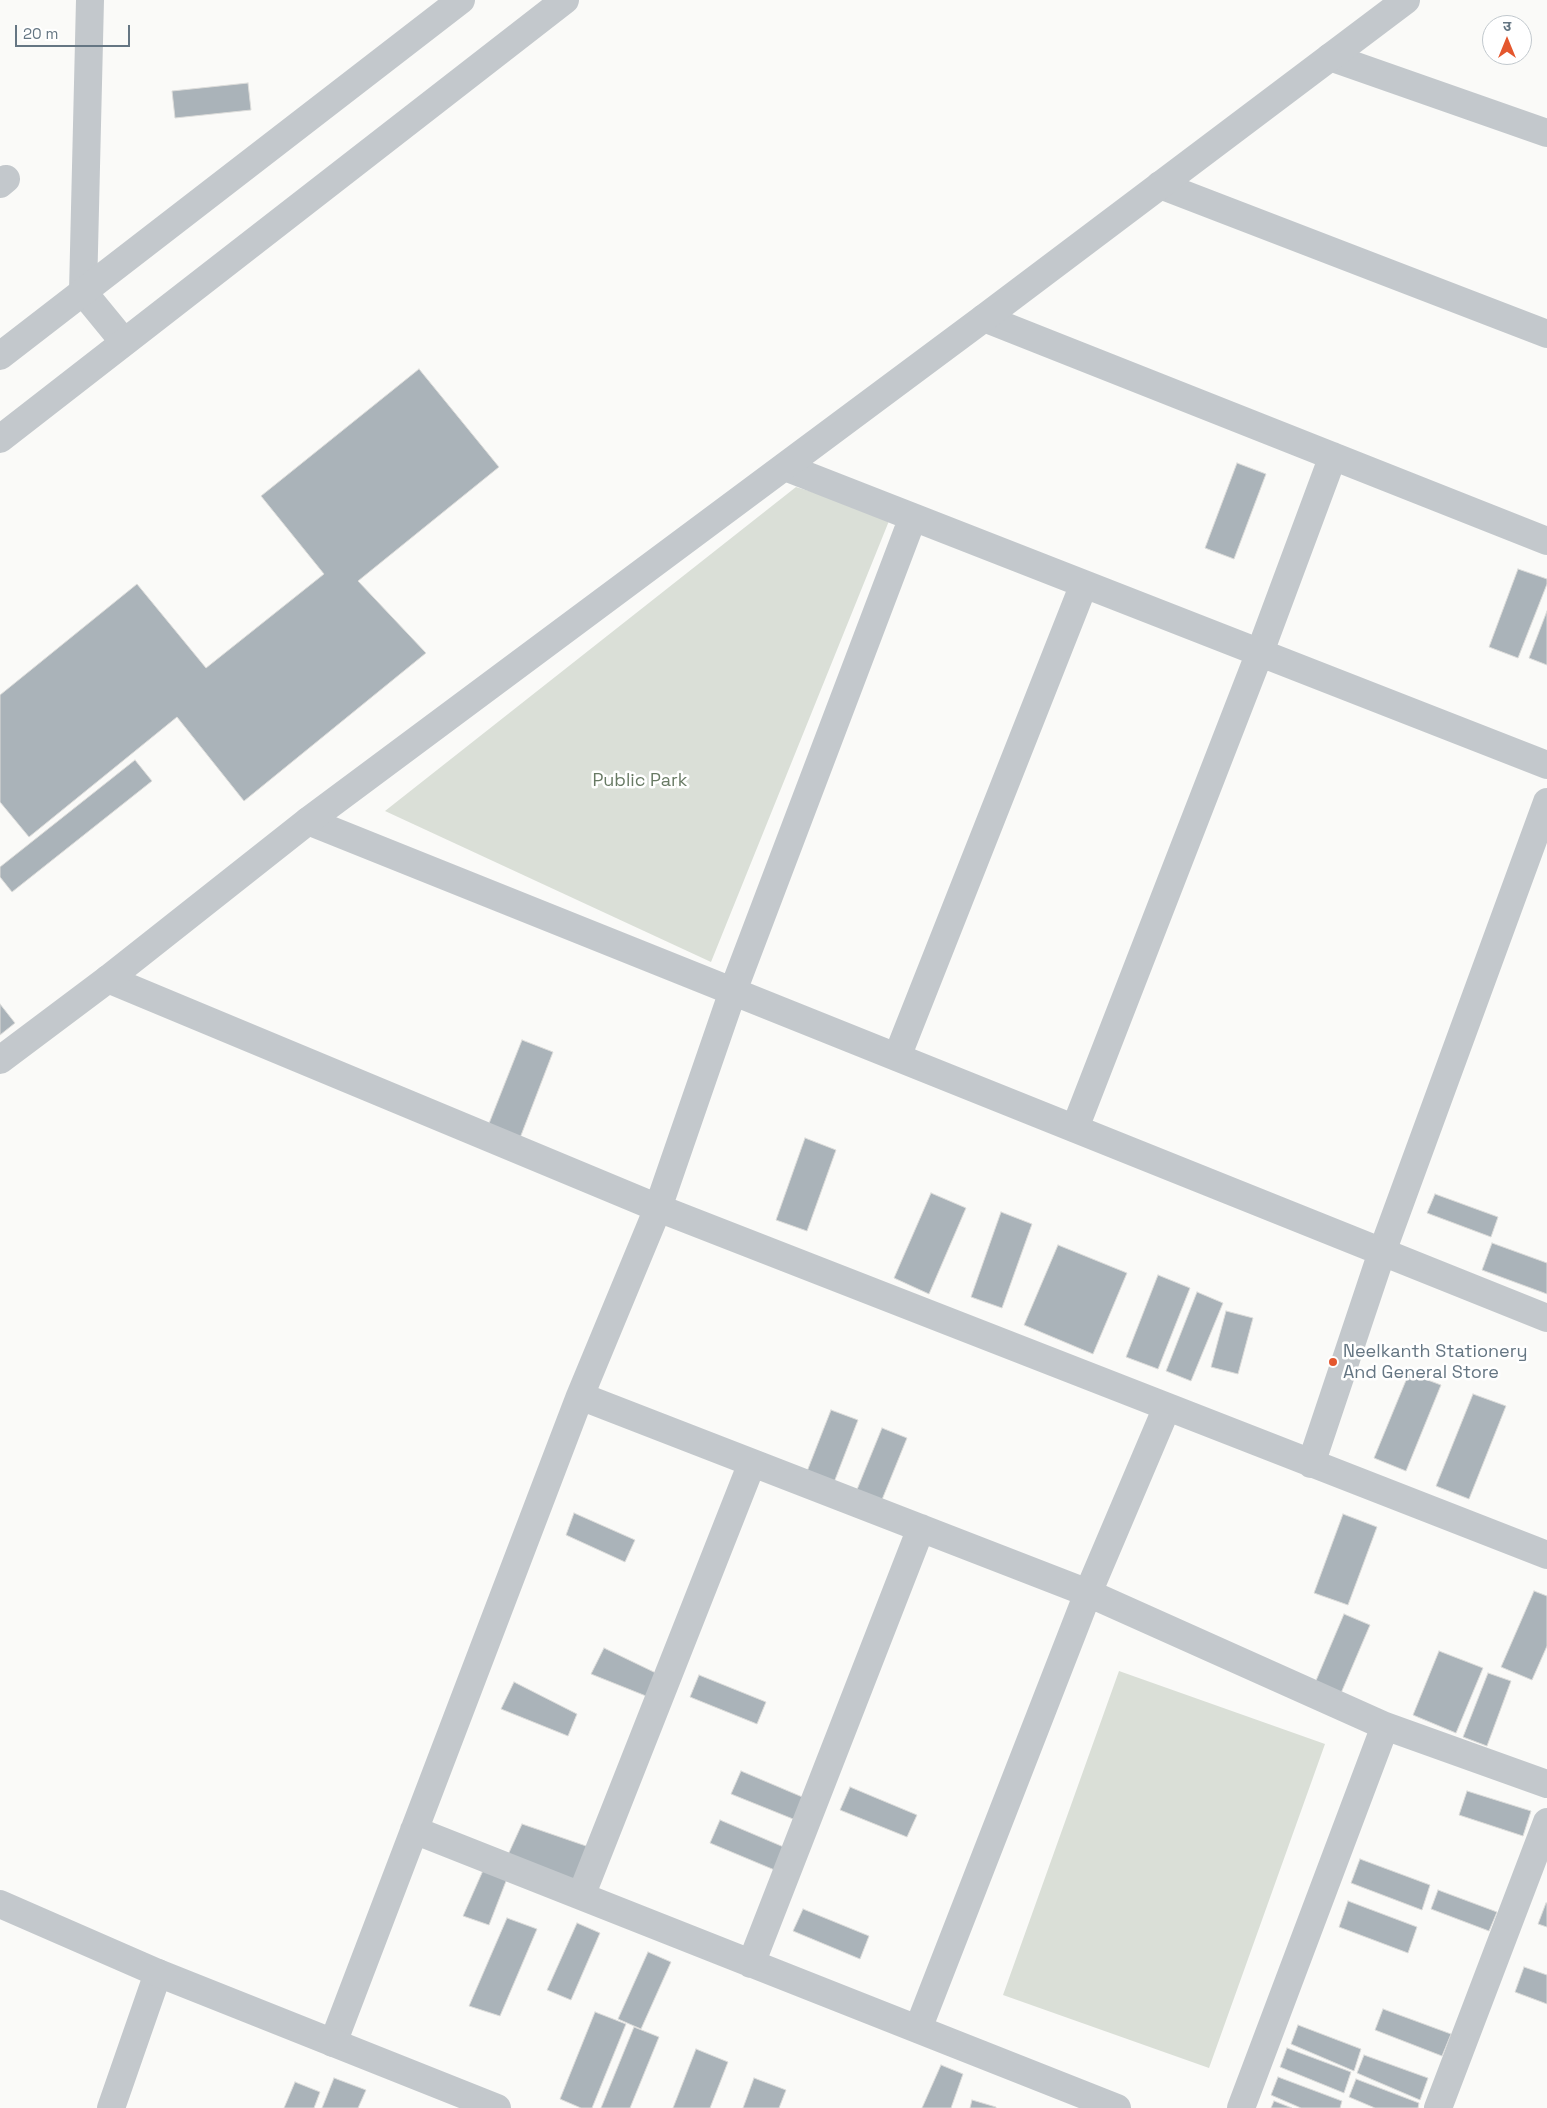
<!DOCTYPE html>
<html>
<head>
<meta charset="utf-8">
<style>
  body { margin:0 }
  #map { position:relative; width:1547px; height:2108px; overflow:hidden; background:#fafaf8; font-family:"Space Grotesk","Noto Sans Devanagari",sans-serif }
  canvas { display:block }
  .north { position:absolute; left:1482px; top:15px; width:50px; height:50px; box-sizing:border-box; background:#fff; border:1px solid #c1c8cd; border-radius:50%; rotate:0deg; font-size:14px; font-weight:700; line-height:20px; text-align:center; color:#657683 }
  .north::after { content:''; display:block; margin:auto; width:18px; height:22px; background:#e4572e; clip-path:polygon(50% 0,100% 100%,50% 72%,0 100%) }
  .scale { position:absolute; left:15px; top:25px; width:115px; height:22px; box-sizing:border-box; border:2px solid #657683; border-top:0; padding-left:6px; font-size:15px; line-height:18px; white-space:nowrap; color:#657683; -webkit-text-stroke:4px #fff; paint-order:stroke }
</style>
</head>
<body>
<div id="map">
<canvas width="1547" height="2108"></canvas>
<div class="north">उ</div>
<div class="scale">20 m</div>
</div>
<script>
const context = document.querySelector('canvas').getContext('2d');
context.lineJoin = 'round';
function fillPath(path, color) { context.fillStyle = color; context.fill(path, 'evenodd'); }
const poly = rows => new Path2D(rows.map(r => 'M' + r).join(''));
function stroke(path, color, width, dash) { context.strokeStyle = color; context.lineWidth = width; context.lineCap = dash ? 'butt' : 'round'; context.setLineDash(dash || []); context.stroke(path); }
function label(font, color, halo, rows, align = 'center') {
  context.font = font + ' "Space Grotesk",sans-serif'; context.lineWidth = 5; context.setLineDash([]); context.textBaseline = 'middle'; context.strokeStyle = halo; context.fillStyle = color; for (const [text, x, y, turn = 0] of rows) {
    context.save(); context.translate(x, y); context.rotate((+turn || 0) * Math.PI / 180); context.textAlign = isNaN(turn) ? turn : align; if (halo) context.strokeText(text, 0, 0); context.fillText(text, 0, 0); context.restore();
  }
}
const green = poly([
  [796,487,891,516,711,962,385,811],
  [1119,1671,1325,1744,1209,2068,1003,1995]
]);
const building = poly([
  [248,83,251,110,175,118,172,91,248,83],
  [419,369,499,467,358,581,426,653,244,801,177,717,29,837,0,802,0,695,137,584,206,668,324,574,261,496,419,369],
  [1237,463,1266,474,1234,559,1205,548,1237,463],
  [1518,569,1547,579,1547,584,1518,658,1489,647,1518,569],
  [1547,611,1547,665,1529,658,1547,611],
  [135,760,152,781,12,892,0,877,0,867,135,760],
  [0,1004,15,1023,0,1035,0,1004],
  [522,1040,553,1052,520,1138,488,1126,522,1040],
  [805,1138,836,1150,807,1231,776,1220,805,1138],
  [931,1193,966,1208,929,1294,894,1278,931,1193],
  [1435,1194,1498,1217,1491,1237,1427,1213,1435,1194],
  [1001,1212,1032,1224,1002,1308,971,1297,1001,1212],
  [1492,1243,1547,1263,1547,1294,1482,1270,1492,1243],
  [1058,1245,1127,1273,1093,1354,1024,1325,1058,1245],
  [1158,1275,1190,1288,1158,1369,1126,1357,1158,1275],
  [1197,1292,1223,1303,1191,1381,1166,1371,1197,1292],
  [1226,1311,1253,1318,1238,1374,1211,1367,1226,1311],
  [1409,1373,1441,1385,1406,1471,1374,1458,1409,1373],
  [1473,1394,1506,1406,1469,1499,1436,1486,1473,1394],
  [831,1410,858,1420,833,1485,806,1474,831,1410],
  [882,1428,907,1438,879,1507,854,1497,882,1428],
  [574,1513,635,1540,625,1562,566,1535,574,1513],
  [1343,1514,1377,1527,1348,1605,1314,1593,1343,1514],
  [1534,1591,1547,1596,1547,1646,1532,1680,1501,1667,1534,1591],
  [1344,1614,1370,1625,1341,1693,1315,1683,1344,1614],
  [604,1648,660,1675,651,1698,591,1674,604,1648],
  [1439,1651,1483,1668,1456,1733,1413,1715,1439,1651],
  [1488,1673,1511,1681,1487,1746,1463,1737,1488,1673],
  [699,1675,766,1702,757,1724,690,1697,699,1675],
  [514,1682,577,1714,568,1736,501,1709,514,1682],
  [741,1771,807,1799,798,1821,731,1794,741,1771],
  [850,1787,917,1815,907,1837,840,1810,850,1787],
  [1467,1791,1531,1811,1523,1836,1459,1815,1467,1791],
  [720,1820,786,1848,777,1871,710,1843,720,1820],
  [522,1824,589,1847,574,1886,507,1857,522,1824],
  [1360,1859,1430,1885,1422,1910,1351,1883,1360,1859],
  [485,1866,508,1876,489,1925,463,1916,485,1866],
  [1438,1890,1497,1912,1489,1931,1431,1909,1438,1890],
  [1348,1901,1417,1927,1408,1953,1339,1927,1348,1901],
  [1546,1903,1547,1903,1547,1927,1538,1924,1546,1903],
  [803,1909,869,1936,860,1959,793,1931,803,1909],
  [507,1918,537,1929,500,2016,469,2006,507,1918],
  [577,1923,600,1933,571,2000,547,1990,577,1923],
  [648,1952,671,1962,641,2029,618,2019,648,1952],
  [1524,1967,1547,1975,1547,2004,1515,1992,1524,1967],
  [1383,2009,1451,2034,1442,2056,1375,2030,1383,2009],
  [595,2012,626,2024,592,2108,581,2108,560,2099,595,2012],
  [1298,2025,1361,2049,1354,2071,1291,2044,1298,2025],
  [634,2027,659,2037,630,2108,601,2108,634,2027],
  [1287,2048,1351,2072,1344,2093,1280,2067,1287,2048],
  [696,2049,728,2062,710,2108,673,2108,696,2049],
  [1364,2055,1428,2078,1420,2100,1357,2073,1364,2055],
  [941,2065,963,2074,951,2108,922,2108,941,2065],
  [1278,2077,1342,2101,1340,2108,1301,2108,1271,2095,1278,2077],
  [334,2078,366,2090,358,2108,322,2108,334,2078],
  [754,2078,786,2090,779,2108,743,2108,754,2078],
  [1356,2079,1419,2103,1418,2108,1375,2108,1349,2097,1356,2079],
  [295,2082,320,2092,314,2108,284,2108,295,2082],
  [972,2100,996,2107,996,2108,970,2108,972,2100],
  [1274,2101,1292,2108,1271,2108,1274,2101]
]);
const minor = poly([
  [90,0,83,292,124,342],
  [1330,57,1547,133],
  [0,184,6,179],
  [1160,185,1547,334],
  [984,318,1547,541],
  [785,467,1547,765],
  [308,821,1547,1318],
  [108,979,658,1208,1547,1555],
  [897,1057,1084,584],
  [1075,1128,1260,652,1333,456],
  [580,1396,1088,1593,1385,1726,1547,1784],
  [1311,1464,1382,1252,1547,802],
  [414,1830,1117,2108],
  [581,1896,752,1463],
  [751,1964,921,1528],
  [918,2029,1088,1593,1167,1407],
  [333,2043,580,1396,658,1208,733,991,913,517],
  [111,2108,158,1973],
  [1241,2108,1385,1726],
  [1438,2108,1547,1822]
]);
const tertiary = poly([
  [0,356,461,0],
  [0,439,565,0],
  [0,1060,108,979,308,821,984,318,1406,0],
  [0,1904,158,1973,497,2108]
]);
const markers = [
  [1333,1362,5,"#e4572e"]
];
const parkNames = [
  ["Public Park",640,781]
];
const poiNames = [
  ["Neelkanth Stationery",1343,1352],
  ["And General Store",1343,1373]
];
fillPath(green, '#dadfd7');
fillPath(building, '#aab3b9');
stroke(building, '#dcdcda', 1);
stroke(minor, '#c3c8cc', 28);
stroke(tertiary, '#c3c8cc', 28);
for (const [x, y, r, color] of markers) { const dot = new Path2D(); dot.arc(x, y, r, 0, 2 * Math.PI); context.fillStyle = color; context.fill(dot); stroke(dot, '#fff', 2); }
label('18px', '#687a64', '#fff', parkNames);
label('18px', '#657683', '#fff', poiNames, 'left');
</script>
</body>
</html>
